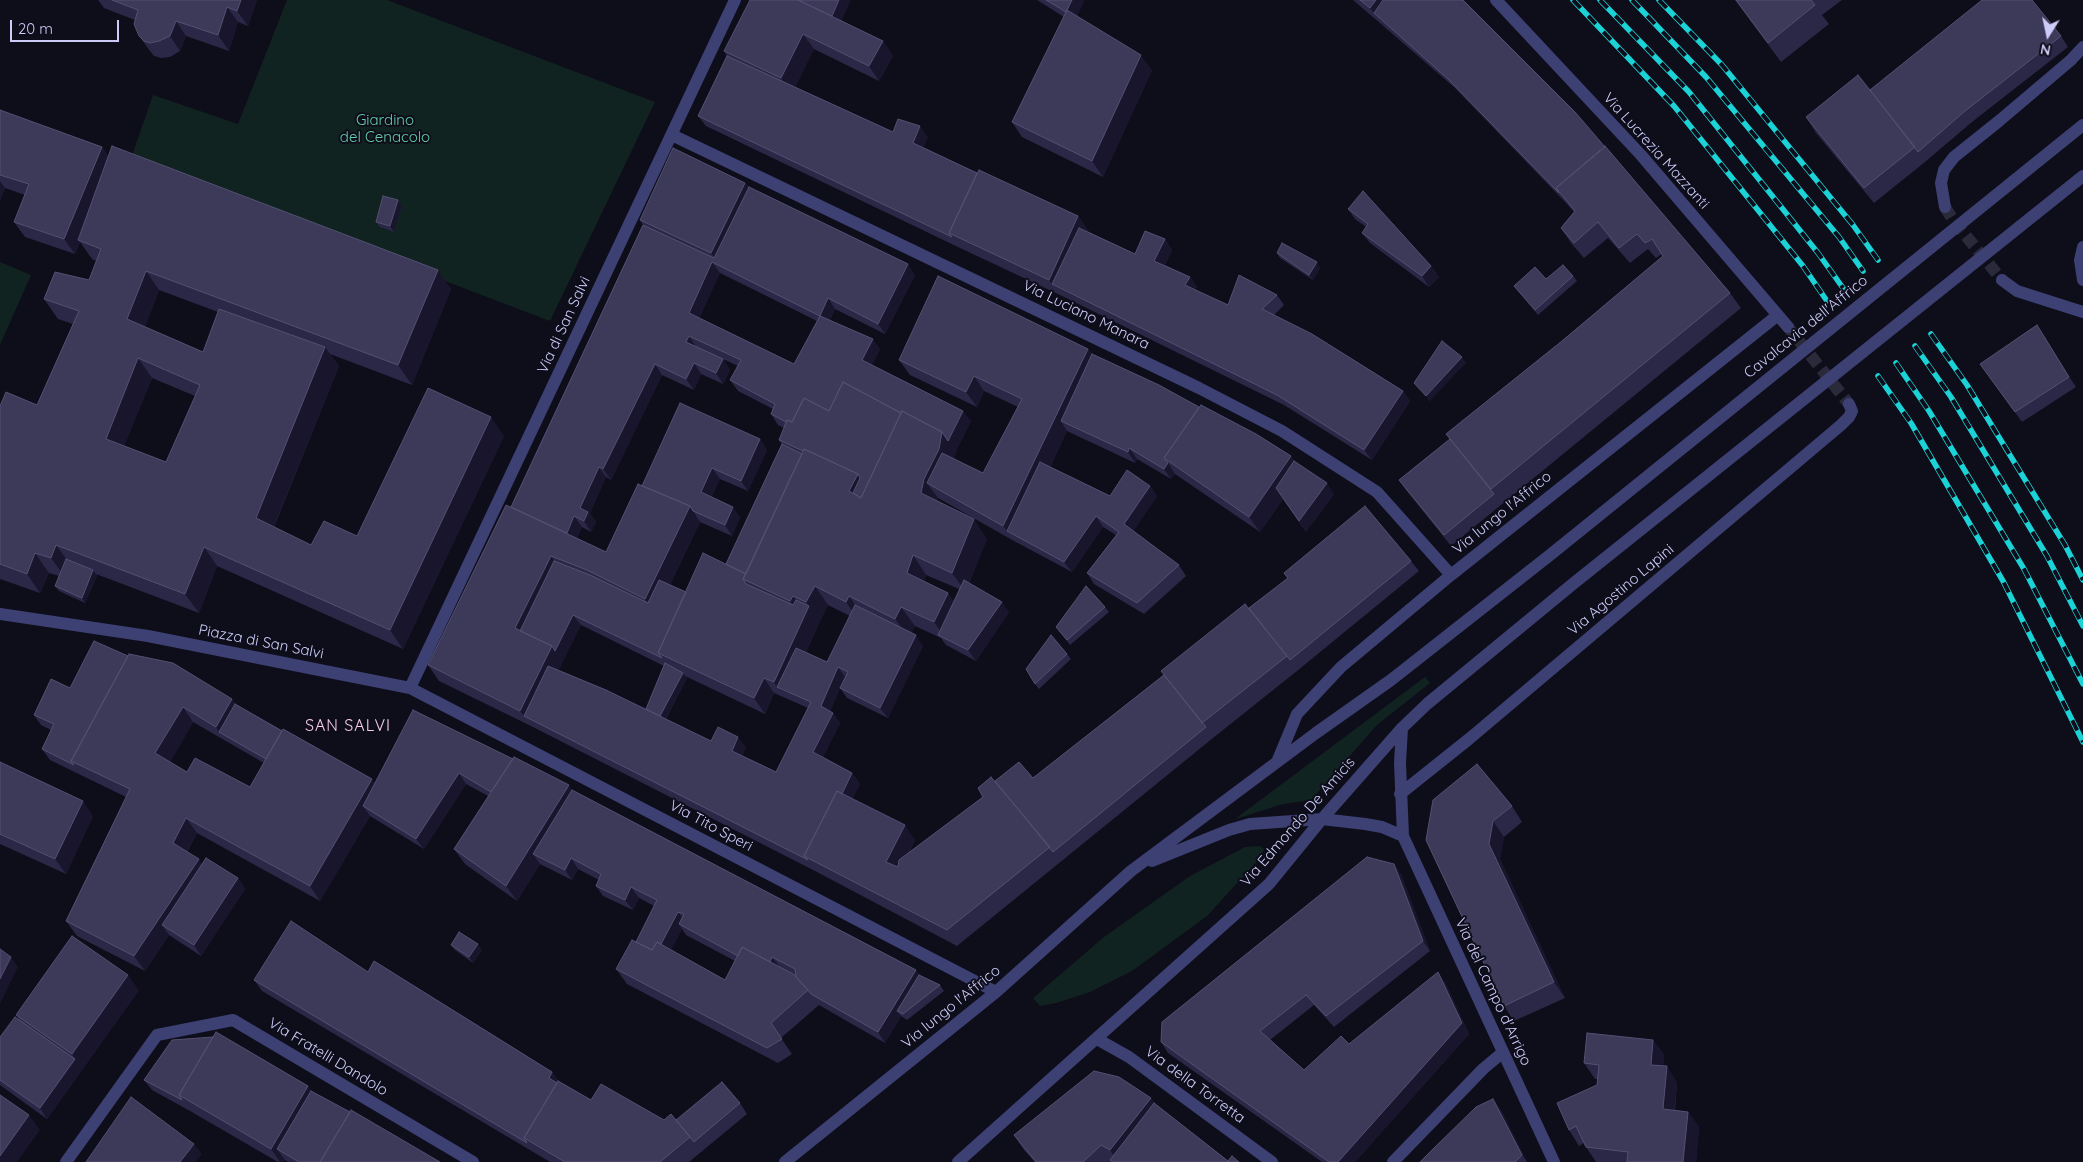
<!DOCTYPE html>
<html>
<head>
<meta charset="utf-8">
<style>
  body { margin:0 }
  #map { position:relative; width:2083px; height:1162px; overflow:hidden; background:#0e0d1a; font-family:Quicksand,sans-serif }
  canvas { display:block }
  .north { position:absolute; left:2023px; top:10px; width:50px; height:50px; -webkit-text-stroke:4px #0e0d1a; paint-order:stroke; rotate:190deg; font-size:14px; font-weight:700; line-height:20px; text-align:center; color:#cdccf9 }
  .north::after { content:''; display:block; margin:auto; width:18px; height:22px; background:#cdccf9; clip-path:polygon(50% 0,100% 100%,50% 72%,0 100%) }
  .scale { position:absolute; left:10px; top:20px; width:109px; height:22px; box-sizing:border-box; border:2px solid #cdccf9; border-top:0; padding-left:6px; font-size:15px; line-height:18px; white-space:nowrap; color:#cdccf9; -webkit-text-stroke:4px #0e0d1a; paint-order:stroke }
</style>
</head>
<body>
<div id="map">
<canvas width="2083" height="1162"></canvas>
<div class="north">N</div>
<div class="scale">20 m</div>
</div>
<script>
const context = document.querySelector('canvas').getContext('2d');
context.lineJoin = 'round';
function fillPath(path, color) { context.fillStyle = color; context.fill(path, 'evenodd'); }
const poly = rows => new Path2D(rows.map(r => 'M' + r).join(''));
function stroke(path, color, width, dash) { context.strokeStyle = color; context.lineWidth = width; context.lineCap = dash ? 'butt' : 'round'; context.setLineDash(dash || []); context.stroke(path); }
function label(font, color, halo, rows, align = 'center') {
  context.font = font + ' Quicksand,sans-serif'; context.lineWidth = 4; context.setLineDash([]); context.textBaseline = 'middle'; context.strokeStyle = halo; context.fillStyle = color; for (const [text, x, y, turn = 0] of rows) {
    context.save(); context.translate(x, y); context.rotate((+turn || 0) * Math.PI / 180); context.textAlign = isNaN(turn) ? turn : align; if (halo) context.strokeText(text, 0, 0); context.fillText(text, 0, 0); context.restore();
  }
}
const green = poly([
  [287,0,387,0,655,102,550,321,130,161,153,95,238,124],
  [0,262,31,275,0,345],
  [1425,677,1430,683,1377,725,1311,800,1283,804,1235,819],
  [1260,846,1264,849,1261,857,1207,916,1132,971,1090,992,1056,1003,1040,1006,1033,998,1104,937,1190,876,1245,847]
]);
const minorTunnel = poly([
  [1945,207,1953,220,2002,280],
  [1788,327,1849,404]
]);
const minor = poly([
  [1496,0,1641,155,1788,327],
  [672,135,1199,388,1282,431,1377,492,1451,575],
  [1945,207,1941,183,1944,170,1954,157,1999,121,2071,60,2083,47],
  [2083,247,2080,260,2083,280],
  [2002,280,2017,291,2083,312],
  [0,614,148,636,410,688,996,992],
  [410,688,735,0],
  [1402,728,1400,763,1403,836,1554,1162],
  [1277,762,1297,714,1341,667,1451,575,1778,315],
  [1400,794,1469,739,1841,425,1849,417,1852,411,1849,404],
  [1152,861,1229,830,1250,824,1322,819,1365,824,1382,827,1403,836],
  [1097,1039,1129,1057,1272,1162],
  [66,1162,157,1035,233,1020,473,1162],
  [785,1162,996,992,1131,871,1316,733,1391,680,1550,555,2083,125],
  [958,1162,1269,884,1322,819,1402,728,1427,704,1574,583,2083,176],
  [1393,1162,1483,1069,1502,1053]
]);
const rail = poly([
  [1573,0,1674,106,1803,266,1827,301],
  [1600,0,1689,92,1818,253,1843,288],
  [1632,0,1706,77,1839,237,1863,271],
  [1659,0,1722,65,1853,225,1878,260],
  [1931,334,1967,385,2065,545,2083,580],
  [1915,346,1951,397,2047,556,2083,626],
  [1896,363,1929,411,2024,569,2083,684],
  [1878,376,1911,423,2003,581,2083,742]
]);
const wall = poly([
  [98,0,257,0,248,26,238,22,229,51,186,36,180,51,170,57,161,58,154,56,150,51,139,36,135,20,104,8],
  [1037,0,1084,0,1084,1,1077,16,1152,70,1103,177,1022,137,1012,122,1064,17],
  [1353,0,1463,0,1730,293,1741,308,1451,546,1406,490,1399,480,1450,439,1446,434,1562,341,1663,256,1662,254,1656,258,1648,249,1630,263,1608,238,1584,258,1571,243,1561,228,1574,212,1566,203,1455,88,1381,24],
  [1735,0,1842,0,1822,15,1829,24,1781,62],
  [842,21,883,41,893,56,879,81,814,49,795,87,893,132,928,137,923,147,977,173,1078,216,1089,232,1135,254,1165,239,1172,250,1165,265,1190,277,1197,287,1195,290,1228,305,1277,295,1284,305,1274,315,1403,391,1410,401,1372,460,1284,405,1060,295,960,248,706,126,698,116,727,56,724,51],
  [2061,36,2068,47,1972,122,1925,162,1874,203,1816,133,1806,117,1870,90],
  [0,110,102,147,108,156,451,289,412,385,330,354,339,366,274,527,311,545,357,536,504,436,403,649,217,566,199,613,96,574,97,576,85,603,59,591,55,586,59,576,49,573,40,593,0,579,0,406,37,405,73,324,58,319,44,299,89,280,96,261,92,259,80,242,75,254,25,237,14,222,25,195,5,188,0,200],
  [159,290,218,312,203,352,145,327],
  [152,378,195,396,166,462,124,446],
  [745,183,749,187,915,275,885,334,835,309,830,320,880,349,872,365,971,421,956,451,954,459,983,473,1018,407,984,391,977,407,910,375,899,360,1088,349,1092,354,1294,461,1334,494,1306,532,1283,499,1260,532,1175,474,1171,479,1137,459,1135,463,1067,431,1050,467,1110,496,1150,486,1157,496,1133,531,1179,565,1186,576,1144,614,1094,584,1087,573,1116,535,1103,527,1072,572,1014,541,938,498,937,501,987,539,969,583,1009,612,976,661,946,645,941,638,915,626,911,633,923,646,888,718,847,698,840,688,830,712,833,713,840,723,823,757,852,773,860,784,852,799,915,840,909,853,983,797,995,781,1033,778,1249,608,1288,579,1284,573,1411,561,1419,571,1297,671,1213,738,957,946,815,871,531,726,439,681,428,665,511,507,643,225,640,220],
  [720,273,817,321,794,364,699,318],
  [699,348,738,366,730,380,738,391,773,409,771,414,778,425,784,428,779,440,782,444,726,564,686,592,670,585,700,522,732,536,740,517,711,497,720,479,748,491,767,450,760,439,642,486,606,552,577,538,582,527,591,532,596,522,590,513,606,477,611,480,662,375,694,390,701,374,723,384,730,370,723,359],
  [926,575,959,589,954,602,948,593,924,581],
  [828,605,850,616,827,662,806,652,820,621],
  [581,625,664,666,646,709,558,670],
  [685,676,765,714,774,693,808,708,776,772,742,756,746,747,711,741,666,719,687,678],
  [398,200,402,206,394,232,380,227,376,222],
  [1348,209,1431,266,1439,277,1429,287,1370,243,1362,233,1366,227,1355,219],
  [1277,253,1320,268,1313,280,1280,258],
  [1573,276,1577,281,1538,315,1514,286,1546,279],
  [2044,336,2076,387,2022,422,1980,364],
  [1105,607,1109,612,1070,645,1056,627],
  [1067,654,1071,659,1039,689,1035,684],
  [128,656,232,699,235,704,375,783,413,710,572,790,916,970,919,975,940,985,944,991,907,1020,901,1016,885,1043,819,1005,781,1038,792,1054,778,1063,627,984,616,969,636,942,654,906,639,898,633,910,603,896,596,886,599,880,578,869,572,880,540,864,517,901,465,864,454,849,488,796,466,784,424,849,370,816,320,901,197,833,187,852,202,864,238,878,245,889,201,956,169,935,145,971,77,936,66,921,126,797,50,760,42,749,51,730,41,725,34,715,70,688],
  [193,722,264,763,250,787,187,772,170,762],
  [682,929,686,935,735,961,725,980,671,950],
  [0,762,93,816,66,874,0,844],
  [1512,806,1522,822,1504,837,1500,859,1565,998,1514,1021,1504,1006,1426,840],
  [1401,874,1430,951,1334,1027,1314,1005,1270,1040,1304,1070,1349,1044,1445,982,1469,1034,1355,1162,1322,1162,1168,1053,1161,1042],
  [451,945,482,950,473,963,455,950],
  [368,972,552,1072,559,1082,591,1100,664,1120,676,1120,740,1103,747,1114,689,1162,550,1162,262,991,254,980],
  [139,990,47,1119,0,1085,0,1037,20,1021,16,1015],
  [1653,1040,1664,1055,1663,1066,1677,1082,1675,1110,1688,1112,1699,1127,1696,1162,1596,1162,1586,1147,1584,1143,1579,1146,1569,1130,1597,1085,1598,1079,1595,1079,1584,1063],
  [144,1080,308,1086,311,1091,440,1162,288,1162,285,1160,283,1162,278,1162,190,1111,152,1090],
  [1151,1098,1154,1103,1228,1161,1239,1162,1035,1162,1024,1150,1014,1135],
  [1501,1110,1527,1162,1420,1162]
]);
const shadedWall = poly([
  [241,0,257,0,248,26,237,11],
  [839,0,851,0,838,29,831,19],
  [1072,0,1084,0,1084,1,1074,23,1066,13],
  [1376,0,1398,0,1374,13,1370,8],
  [227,7,238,22,229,51,218,35],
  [176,21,186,36,180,51,170,36],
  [803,34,814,49,792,94,781,78],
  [883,41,893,56,879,81,869,66],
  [1141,55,1152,70,1103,177,1092,161],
  [920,126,928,137,920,153,913,143],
  [102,147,113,163,78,240,80,242,75,254,64,239],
  [0,181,5,188,0,200],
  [745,183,756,198,720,266,711,253],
  [398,200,402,206,394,232,390,226],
  [1078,216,1089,232,1062,289,1052,284,1049,280],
  [1165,239,1172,250,1162,271,1154,261],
  [712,262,720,273,697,324,689,313],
  [1317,262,1320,268,1313,280,1309,275],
  [908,264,915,275,885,334,878,324],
  [1431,266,1439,277,1429,287,1422,276],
  [438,270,451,289,412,385,398,365],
  [146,271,159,290,141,339,127,319],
  [1190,277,1197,287,1192,296,1185,285],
  [828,298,835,309,827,326,820,316],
  [2037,325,2044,336,2076,387,2069,377],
  [689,336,696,347,686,342],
  [873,339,880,349,869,371,862,360],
  [325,347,339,366,269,538,256,518],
  [1088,349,1099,365,1061,421,1067,431,1016,536,1007,531,1003,526],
  [1462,357,1466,363,1429,402,1426,396],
  [138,358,152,378,119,459,106,439],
  [723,359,730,370,723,384,716,373],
  [694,363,701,374,694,390,686,379],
  [655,364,662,375,611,480,603,469],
  [974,376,984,391,977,407,966,392],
  [1403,391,1410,401,1372,460,1364,450],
  [963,411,971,421,956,451,953,468,927,483,938,498,934,513,921,493,924,479,942,432],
  [491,417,504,436,403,649,390,630],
  [760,439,767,450,748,491,741,481],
  [1129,448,1137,459,1135,463,1128,452],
  [1291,456,1302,471,1260,532,1249,517],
  [1168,463,1175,474,1171,479,1164,469],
  [599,467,606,477,590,513,596,522,591,532,584,521,580,508],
  [712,468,720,479,709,503,701,492],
  [858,474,869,491,875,517,849,491],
  [1327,483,1334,494,1306,532,1299,521],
  [1150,486,1157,496,1131,535,1124,524],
  [690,506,700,522,656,614,645,599],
  [733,507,740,517,732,536,725,525],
  [574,516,582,527,573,546,566,535],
  [1096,516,1103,527,1072,572,1064,562],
  [974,519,987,539,966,592,952,573],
  [56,545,70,564,65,577,51,558],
  [204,547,217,566,199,613,185,594],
  [35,553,49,573,40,593,27,574],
  [913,555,926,575,920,592,907,573],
  [551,556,562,571,529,638,515,628],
  [93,570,97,576,85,603,82,598],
  [815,586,828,605,820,621,806,602],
  [948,593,961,612,946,639,934,622],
  [793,596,805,614,809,606,820,621,787,692,777,687,774,682,803,620,790,601],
  [849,596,863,616,860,622,846,602],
  [1002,602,1009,612,976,661,968,650],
  [901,607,915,626,909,638,895,619],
  [573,615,581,625,534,721,524,716,520,711,552,646],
  [916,635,923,646,888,718,880,708],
  [838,667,845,677,828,717,821,706],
  [683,673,687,678,663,724,659,719],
  [764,678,774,693,765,714,754,698],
  [232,699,243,714,219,732,216,727],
  [183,707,193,722,166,769,155,753],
  [833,713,840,723,820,763,813,752],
  [738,737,746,747,739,761,732,751],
  [459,773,466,784,424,849,416,839],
  [852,773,860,784,819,863,809,858],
  [372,779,383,794,363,806,370,816,320,901,310,886],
  [569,785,579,801,533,854,540,864,517,901,506,886],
  [83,801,93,816,66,874,55,859],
  [186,818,197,833,183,858,173,843],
  [1493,821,1504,837,1500,859,1565,998,1554,982,1489,844],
  [905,825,915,840,896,877,886,862],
  [571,858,578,869,572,880,565,870],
  [199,859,209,874,162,925,169,935,145,971,134,956],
  [1394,864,1401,874,1430,951,1423,941],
  [238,878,245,889,201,956,194,945],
  [631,887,639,898,633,910,625,900],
  [678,912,685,922,679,924,682,929,663,966,656,955],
  [478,944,482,950,473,963,469,957],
  [11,957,18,967,0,1004,0,979],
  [772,957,780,967,768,964],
  [916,970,923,980,897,1011,901,1016,885,1043,878,1032],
  [1438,972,1445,982,1469,1034,1355,1162,1338,1162],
  [128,975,139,990,82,1070,72,1054],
  [1653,1040,1664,1055,1662,1080,1651,1065],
  [75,1059,82,1070,47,1119,40,1108],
  [1667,1066,1677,1082,1673,1124,1663,1109],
  [552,1072,560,1082,556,1088,549,1078],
  [308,1086,319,1101,277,1149,285,1160,283,1162,280,1162,271,1149],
  [1151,1098,1161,1113,1118,1162,1110,1150],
  [1493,1099,1501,1110,1527,1162,1522,1155],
  [1688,1112,1699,1127,1696,1162,1683,1162],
  [29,1115,40,1130,17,1162,0,1162,0,1156],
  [194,1144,202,1154,196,1162,180,1162]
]);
const building = poly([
  [112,0,241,0,237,11,227,7,218,35,176,21,170,36,159,41,150,43,144,41,139,36,134,24,138,10,112,0],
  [750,0,798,0,883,41,869,66,803,34,781,78,724,51,750,0],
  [798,0,839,0,832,16,798,0],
  [1046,0,1072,0,1066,12,1046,0],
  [1360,0,1376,0,1370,8,1360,0],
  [1383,0,1463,0,1575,112,1605,147,1556,188,1559,193,1447,78,1374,13,1383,0],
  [1736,0,1811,0,1815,5,1768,43,1736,0],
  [1982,0,2032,0,2061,36,1965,111,1918,152,1870,90,1982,0],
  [1067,10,1141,55,1092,161,1012,122,1067,10],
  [727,56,893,132,898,119,920,126,913,143,977,173,949,233,952,237,698,116,727,56],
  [1858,75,1915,147,1864,188,1806,117,1858,75],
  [0,110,102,147,64,239,14,222,29,184,0,175,0,110],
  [112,146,438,270,398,365,146,271,127,319,203,352,219,309,325,347,256,518,311,545,324,521,357,536,428,388,491,417,390,630,204,547,185,594,56,545,51,558,35,553,27,574,0,564,0,406,6,392,37,405,79,311,44,299,55,272,89,280,101,249,78,240,112,146],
  [138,358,200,385,166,462,106,439,138,358],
  [1605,146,1730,293,1491,489,1446,434,1562,341,1663,256,1652,239,1645,243,1637,234,1619,248,1598,222,1574,243,1561,228,1575,211,1556,188,1605,146],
  [673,148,745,183,711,253,640,220,673,148],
  [979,170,1078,216,1049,280,949,233,979,170],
  [749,187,908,264,878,324,828,298,820,316,712,262,689,313,794,364,820,316,873,339,862,360,963,411,948,441,942,432,902,411,901,413,843,382,829,411,804,398,792,422,787,420,786,422,771,414,775,404,730,380,741,360,689,336,686,342,723,359,716,373,694,363,686,379,655,364,603,469,599,467,580,508,588,512,584,521,574,516,567,533,511,507,643,225,714,258,749,187],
  [1363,191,1431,266,1422,276,1362,233,1368,224,1348,209,1363,191],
  [383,196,398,200,390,226,376,222,383,196],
  [1079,228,1135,254,1145,231,1165,239,1154,261,1190,277,1185,285,1228,305,1239,275,1277,295,1262,309,1312,334,1403,391,1364,450,1277,395,1052,284,1079,228],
  [1282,243,1317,262,1309,275,1277,253,1282,243],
  [1563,265,1573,276,1535,310,1514,286,1535,267,1546,279,1563,265],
  [938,276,1088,349,1003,526,927,483,942,453,983,473,1022,399,974,376,966,392,899,360,938,276],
  [2037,325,2069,377,2015,412,1980,364,2037,325],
  [1442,341,1462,357,1426,396,1414,383,1442,341],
  [1092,354,1159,385,1199,407,1164,458,1168,463,1164,469,1129,448,1128,452,1061,421,1092,354],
  [843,382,901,413,861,498,853,493,860,478,858,474,804,449,803,451,779,440,787,420,792,422,804,398,829,411,843,382],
  [680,403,760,439,741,481,712,468,701,492,733,507,725,525,693,511,690,506,642,486,680,403],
  [1201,405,1256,434,1291,456,1249,517,1164,458,1201,405],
  [902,411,942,432,939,449,924,479,921,493,974,519,952,573,913,555,907,573,948,593,934,622,901,607,895,619,849,596,846,602,815,586,806,602,793,596,790,601,743,579,804,449,858,474,849,491,861,498,902,411],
  [1450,439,1494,494,1444,535,1399,480,1450,439],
  [782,444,802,454,746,574,726,564,782,444],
  [1294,461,1327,483,1299,521,1276,488,1294,461],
  [1040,462,1110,496,1127,470,1150,486,1124,524,1179,565,1137,603,1087,573,1119,532,1096,516,1064,562,1007,531,1040,462],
  [638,484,690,506,645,599,587,570,551,556,515,628,552,646,520,711,428,665,506,505,606,552,638,484],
  [1365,506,1411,561,1290,660,1249,608,1288,578,1284,573,1365,506],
  [703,553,746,574,743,579,746,584,793,605,796,600,809,606,774,682,764,678,754,698,658,653,703,553],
  [66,559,93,570,82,598,55,586,66,559],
  [554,561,590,575,648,603,659,580,686,592,658,653,662,658,573,615,555,651,552,646,520,631,554,561],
  [964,580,1002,602,968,650,938,635,964,580],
  [1086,586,1105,607,1067,640,1056,627,1086,586],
  [1245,604,1287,656,1202,723,1161,671,1245,604],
  [855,605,916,635,880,708,840,688,848,672,838,667,821,706,833,713,813,752,852,773,842,794,837,791,804,856,808,860,524,716,548,666,606,690,711,741,718,727,738,737,732,751,776,772,811,702,777,687,796,648,827,662,855,605],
  [1051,635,1067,654,1035,684,1026,669,1051,635],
  [94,641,128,656,71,761,74,765,42,749,54,724,34,715,51,679,70,688,94,641],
  [129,654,173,663,232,699,216,727,183,707,155,753,187,772,195,758,250,787,283,729,372,779,310,886,186,818,173,843,199,859,134,956,66,921,130,789,71,761,129,654],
  [665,663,683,673,660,716,646,709,665,663],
  [1164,675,1206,727,1053,852,995,781,1019,762,1033,778,1164,675],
  [235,704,282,731,266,759,219,732,235,704],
  [413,710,513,759,491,792,459,773,416,839,363,806,413,710],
  [514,757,569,785,506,886,454,849,514,757],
  [0,762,83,801,55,859,0,834,0,762],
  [1477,764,1512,806,1493,821,1489,844,1554,982,1504,1006,1426,840,1433,800,1477,764],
  [991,777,1050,847,947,930,804,856,837,791,905,825,886,862,898,867,899,860,983,797,978,788,991,777],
  [572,790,916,970,878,1032,811,994,808,990,796,977,795,969,772,957,770,962,742,947,738,956,679,924,684,914,678,912,661,944,657,942,652,950,636,942,657,900,631,887,625,900,596,886,601,874,571,858,565,870,533,854,572,790],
  [1367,857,1394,864,1423,941,1326,1016,1306,995,1260,1031,1304,1070,1341,1036,1349,1044,1438,972,1462,1023,1338,1162,1329,1162,1161,1042,1162,1022,1367,857],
  [206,858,238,878,194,945,162,925,206,858],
  [291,921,368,972,374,961,552,1072,549,1078,557,1083,524,1138,527,1143,254,980,291,921],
  [459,932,478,944,469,957,451,945,459,932],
  [72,936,128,975,72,1054,16,1015,72,936],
  [632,940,652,950,657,942,725,980,742,947,793,974,808,990,771,1023,782,1039,767,1048,616,969,632,940],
  [0,949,11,957,0,979,0,949],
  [919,975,940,985,903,1014,897,1011,919,975],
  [15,1017,75,1059,40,1108,0,1080,0,1037,15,1017],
  [216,1032,308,1086,271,1149,179,1095,216,1032],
  [1587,1033,1653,1040,1651,1065,1667,1066,1663,1109,1688,1112,1683,1162,1627,1162,1628,1152,1586,1147,1576,1126,1569,1130,1557,1103,1597,1085,1599,1065,1584,1063,1587,1033],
  [213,1037,179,1095,182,1100,144,1080,172,1040,213,1037],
  [1094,1071,1119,1077,1151,1098,1110,1150,1101,1145,1083,1162,1036,1162,1014,1135,1094,1071],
  [558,1081,591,1100,601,1084,664,1120,671,1114,690,1137,660,1162,565,1162,524,1138,558,1081],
  [722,1082,740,1103,694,1142,676,1120,722,1082],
  [311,1091,350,1112,320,1162,299,1162,277,1149,311,1091],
  [0,1095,29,1115,0,1156,0,1095],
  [131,1097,194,1144,180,1162,86,1162,131,1097],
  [1493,1099,1522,1155,1515,1162,1420,1162,1431,1151,1476,1107,1493,1099],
  [1154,1103,1228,1161,1227,1162,1112,1162,1110,1160,1154,1103],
  [351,1110,440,1162,320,1162,351,1110],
  [1232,1156,1239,1162,1227,1162,1232,1156]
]);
const parkNames = [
  ["Giardino",385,120],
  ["del Cenacolo",385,137]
];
const streetNames = [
  ["Via Lucrezia Mazzanti",1656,151,48],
  ["Via Luciano Manara",1086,315,26],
  ["Via di San Salvi",564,325,-65],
  ["Cavalcavia dell'Affrico",1806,327,-39],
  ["Via lungo l'Affrico",1502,513,-39],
  ["Via Agostino Lapini",1621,590,-40],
  ["Piazza di San Salvi",261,642,11],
  ["Via Edmondo De Amicis",1298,822,-49],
  ["Via Tito Speri",711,826,28],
  ["Via del Campo d'Arrigo",1493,992,65],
  ["Via lungo l'Affrico",951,1007,-39],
  ["Via Fratelli Dandolo",328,1057,31],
  ["Via della Torretta",1195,1085,36]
];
const neighbourhoodNames = [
  ["SAN SALVI",348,726]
];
fillPath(green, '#112321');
stroke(minorTunnel, '#2b2a3b', 12, [12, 6]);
stroke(minor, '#3d4073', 12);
stroke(rail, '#1bd3d6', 5.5);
stroke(rail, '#0e0d1a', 4, [11]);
fillPath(wall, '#2b2746');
fillPath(shadedWall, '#18152c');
fillPath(building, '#3d3959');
stroke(building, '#535072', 1);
label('15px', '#62ceaa', '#0e0d1a', parkNames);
label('15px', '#cdccf9', '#0e0d1a', streetNames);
context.letterSpacing = '1px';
label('16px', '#f9cded', '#0e0d1a', neighbourhoodNames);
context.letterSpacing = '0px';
</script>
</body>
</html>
